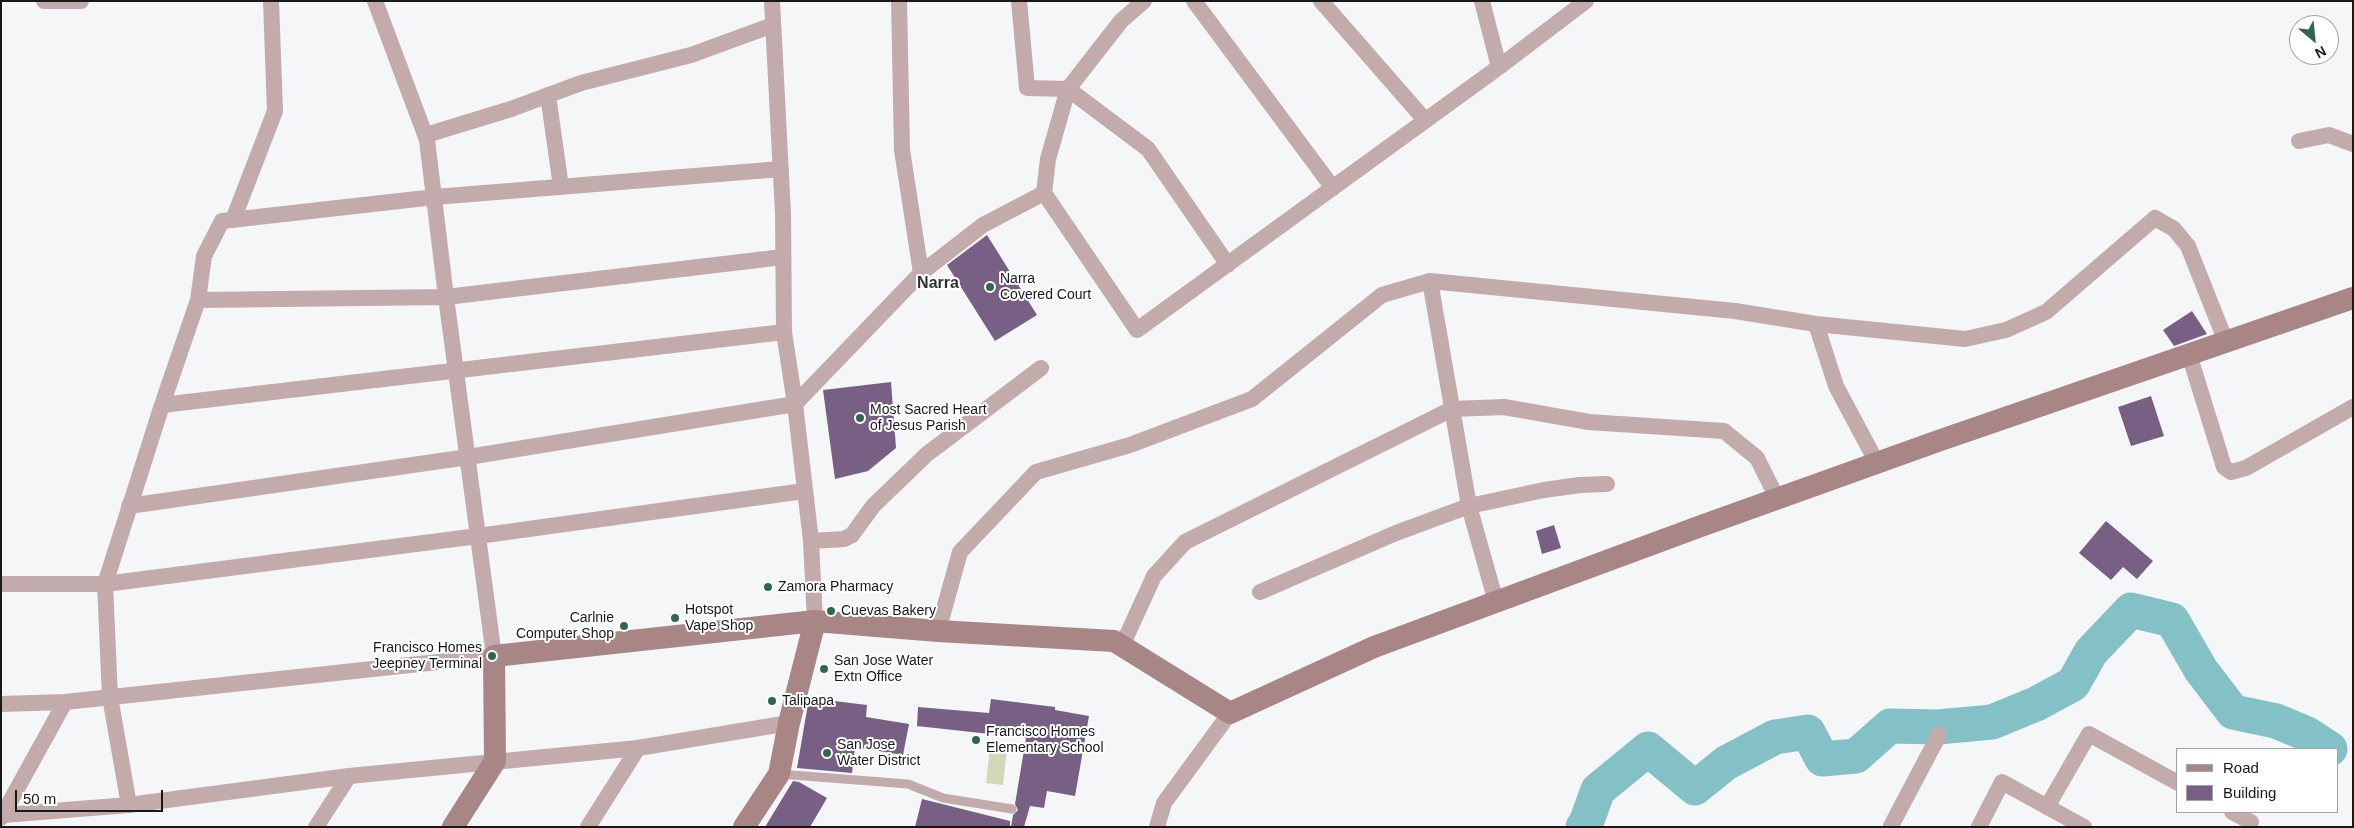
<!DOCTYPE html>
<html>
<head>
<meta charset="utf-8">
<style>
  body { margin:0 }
  #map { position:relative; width:2354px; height:828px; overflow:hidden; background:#f4f6f8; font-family:Arial,sans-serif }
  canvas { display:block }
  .frame { position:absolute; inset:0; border:2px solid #171819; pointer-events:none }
  .legend { position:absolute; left:2176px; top:748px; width:162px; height:65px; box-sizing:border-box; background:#fff; border:1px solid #a2a3a3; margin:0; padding:6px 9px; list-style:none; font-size:15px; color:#171819 }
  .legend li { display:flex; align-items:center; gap:10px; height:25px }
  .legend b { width:25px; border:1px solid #a2a3a3 }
  .north { position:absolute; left:2289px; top:15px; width:50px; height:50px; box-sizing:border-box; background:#fff; border:1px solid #a2a3a3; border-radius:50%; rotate:152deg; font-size:14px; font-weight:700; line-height:20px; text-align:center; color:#171819 }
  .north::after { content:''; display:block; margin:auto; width:18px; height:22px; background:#2e664e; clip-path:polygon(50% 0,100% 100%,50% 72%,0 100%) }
  .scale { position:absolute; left:15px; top:790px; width:148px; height:22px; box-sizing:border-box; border:2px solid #171819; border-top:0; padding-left:6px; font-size:15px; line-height:18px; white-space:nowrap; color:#171819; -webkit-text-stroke:4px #fff; paint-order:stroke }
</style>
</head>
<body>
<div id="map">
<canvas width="2354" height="828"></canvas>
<div class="frame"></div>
<ul class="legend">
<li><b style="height:6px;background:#a98686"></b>Road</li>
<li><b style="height:14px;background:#785f84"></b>Building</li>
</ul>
<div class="north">N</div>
<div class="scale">50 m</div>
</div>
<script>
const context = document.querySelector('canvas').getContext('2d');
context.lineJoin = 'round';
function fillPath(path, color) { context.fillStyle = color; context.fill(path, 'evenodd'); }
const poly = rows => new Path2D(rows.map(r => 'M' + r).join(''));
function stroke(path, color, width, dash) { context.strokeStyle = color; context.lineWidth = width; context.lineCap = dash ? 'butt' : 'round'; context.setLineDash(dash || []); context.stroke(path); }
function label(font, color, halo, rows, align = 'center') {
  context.font = font + ' Arial,sans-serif'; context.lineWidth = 4; context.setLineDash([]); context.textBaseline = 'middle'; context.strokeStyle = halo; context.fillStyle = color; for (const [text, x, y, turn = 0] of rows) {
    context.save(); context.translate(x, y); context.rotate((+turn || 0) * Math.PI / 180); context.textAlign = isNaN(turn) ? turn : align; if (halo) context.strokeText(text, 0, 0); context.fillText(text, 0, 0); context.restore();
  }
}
const green = poly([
  [990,747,1007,749,1003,785,986,783]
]);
const river = poly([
  [1583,827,1586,823,1598,790,1648,749,1695,788,1726,763,1775,737,1808,732,1822,759,1856,756,1890,726,1938,727,1992,722,2036,704,2073,684,2091,652,2131,610,2172,620,2201,670,2233,712,2276,721,2307,734,2330,749]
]);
const building = poly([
  [987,235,1037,315,995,341,947,265],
  [2192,311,2207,334,2174,346,2163,330],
  [891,382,896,448,868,471,835,479,823,390],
  [2151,396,2164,436,2131,446,2118,407],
  [2106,521,2153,561,2137,579,2123,567,2111,580,2079,553],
  [1554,525,1561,548,1542,554,1536,531],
  [809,698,867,705,866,717,909,724,903,755,855,747,852,773,797,768],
  [991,699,1055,707,1055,710,1089,716,1075,796,1047,791,1044,808,1030,806,1024,827,1011,827,1013,815,1018,810,1015,804,1026,738,917,726,918,707,989,713],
  [793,781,799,782,827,798,810,827,765,827],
  [922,799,1010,821,1010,827,915,827]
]);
const lane = poly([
  [779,774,908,784,943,798,1012,809]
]);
const street = poly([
  [44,1,81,1],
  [772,1,783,214,784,332,795,404,811,541,815,621],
  [899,1,902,150,921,273],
  [1019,1,1027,88,1068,89,1148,149,1228,265],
  [1194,1,1333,188],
  [1321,1,1425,120],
  [1482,1,1499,67],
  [548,95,561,187],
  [426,135,511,109,581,83,691,55,773,25],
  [2299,141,2329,135,2353,144],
  [1044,193,1137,330,1499,67,1586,1],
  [233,220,275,111,271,1],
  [1430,281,1469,506,1496,602],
  [198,300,204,256,222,221,435,197,781,169],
  [1816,324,1836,386,1877,463],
  [2189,354,2224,467,2231,472,2246,468,2353,407],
  [162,405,784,332],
  [129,506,468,457,795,404,921,273,983,225,1044,193,1048,159,1068,89,1121,21,1144,1],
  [811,541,844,539,852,535,873,506,927,454,1041,368],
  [1,584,105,584,478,536,804,491],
  [1260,592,1396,533,1469,506,1544,490,1580,485,1607,484],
  [938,631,960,552,1036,472,1130,445,1252,399,1382,295,1430,281,1735,311,1816,324,1965,339,2006,330,2046,312,2155,218,2174,229,2188,246,2226,342],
  [1122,646,1154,576,1185,542,1452,409,1504,407,1589,422,1724,431,1757,458,1777,498],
  [1,704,65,702],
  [129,805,110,697,105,584,162,405,198,300,446,297,783,257],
  [2047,807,2089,734,2178,783],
  [2232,812,2251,822],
  [3,815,129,805,349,776,638,748,789,723],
  [1,818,65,702,494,656,446,297,427,140,375,1],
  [1891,826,1939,735],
  [316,827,349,776],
  [588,827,638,748],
  [1157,827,1164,803,1230,713],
  [1979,827,2002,782,2084,827]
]);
const secondary = poly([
  [453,827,495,761,494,656,815,621,938,631,1114,641,1230,713,1374,647,1701,526,1938,441,2353,298],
  [744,827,779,774,789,723,815,621]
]);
const markers = [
  [990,287,5,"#2e664e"],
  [860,418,5,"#2e664e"],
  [768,587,5,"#2e664e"],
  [831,611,5,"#2e664e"],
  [675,618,5,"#2e664e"],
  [624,626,5,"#2e664e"],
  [492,656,5,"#2e664e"],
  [824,669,5,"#2e664e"],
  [772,701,5,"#2e664e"],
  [976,740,5,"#2e664e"],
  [827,753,5,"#2e664e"]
];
const poiNames = [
  ["Narra",1000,279],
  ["Covered Court",1000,295],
  ["Most Sacred Heart",870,410],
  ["of Jesus Parish",870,426],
  ["Zamora Pharmacy",778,587],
  ["Hotspot",685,610],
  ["Vape Shop",685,626],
  ["Cuevas Bakery",841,611],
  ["Carlnie",614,618,"right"],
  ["Computer Shop",614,634,"right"],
  ["Francisco Homes",482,648,"right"],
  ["Jeepney Terminal",482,664,"right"],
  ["San Jose Water",834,661],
  ["Extn Office",834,677],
  ["Talipapa",782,701],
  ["Francisco Homes",986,732],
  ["Elementary School",986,748],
  ["San Jose",837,745],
  ["Water District",837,761]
];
const quarterNames = [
  ["Narra",938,284]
];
fillPath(green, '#d2d9b8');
stroke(river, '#84c1c6', 35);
fillPath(building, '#785f84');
stroke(lane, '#c3aaab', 9);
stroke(street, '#c3aaab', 16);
stroke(secondary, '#a98686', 22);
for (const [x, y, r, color] of markers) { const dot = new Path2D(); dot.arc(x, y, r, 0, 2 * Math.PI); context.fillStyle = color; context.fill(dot); stroke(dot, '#fff', 2); }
label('14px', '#171819', '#fff', poiNames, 'left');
label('bold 16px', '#2f3032', '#fff', quarterNames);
</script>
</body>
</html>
